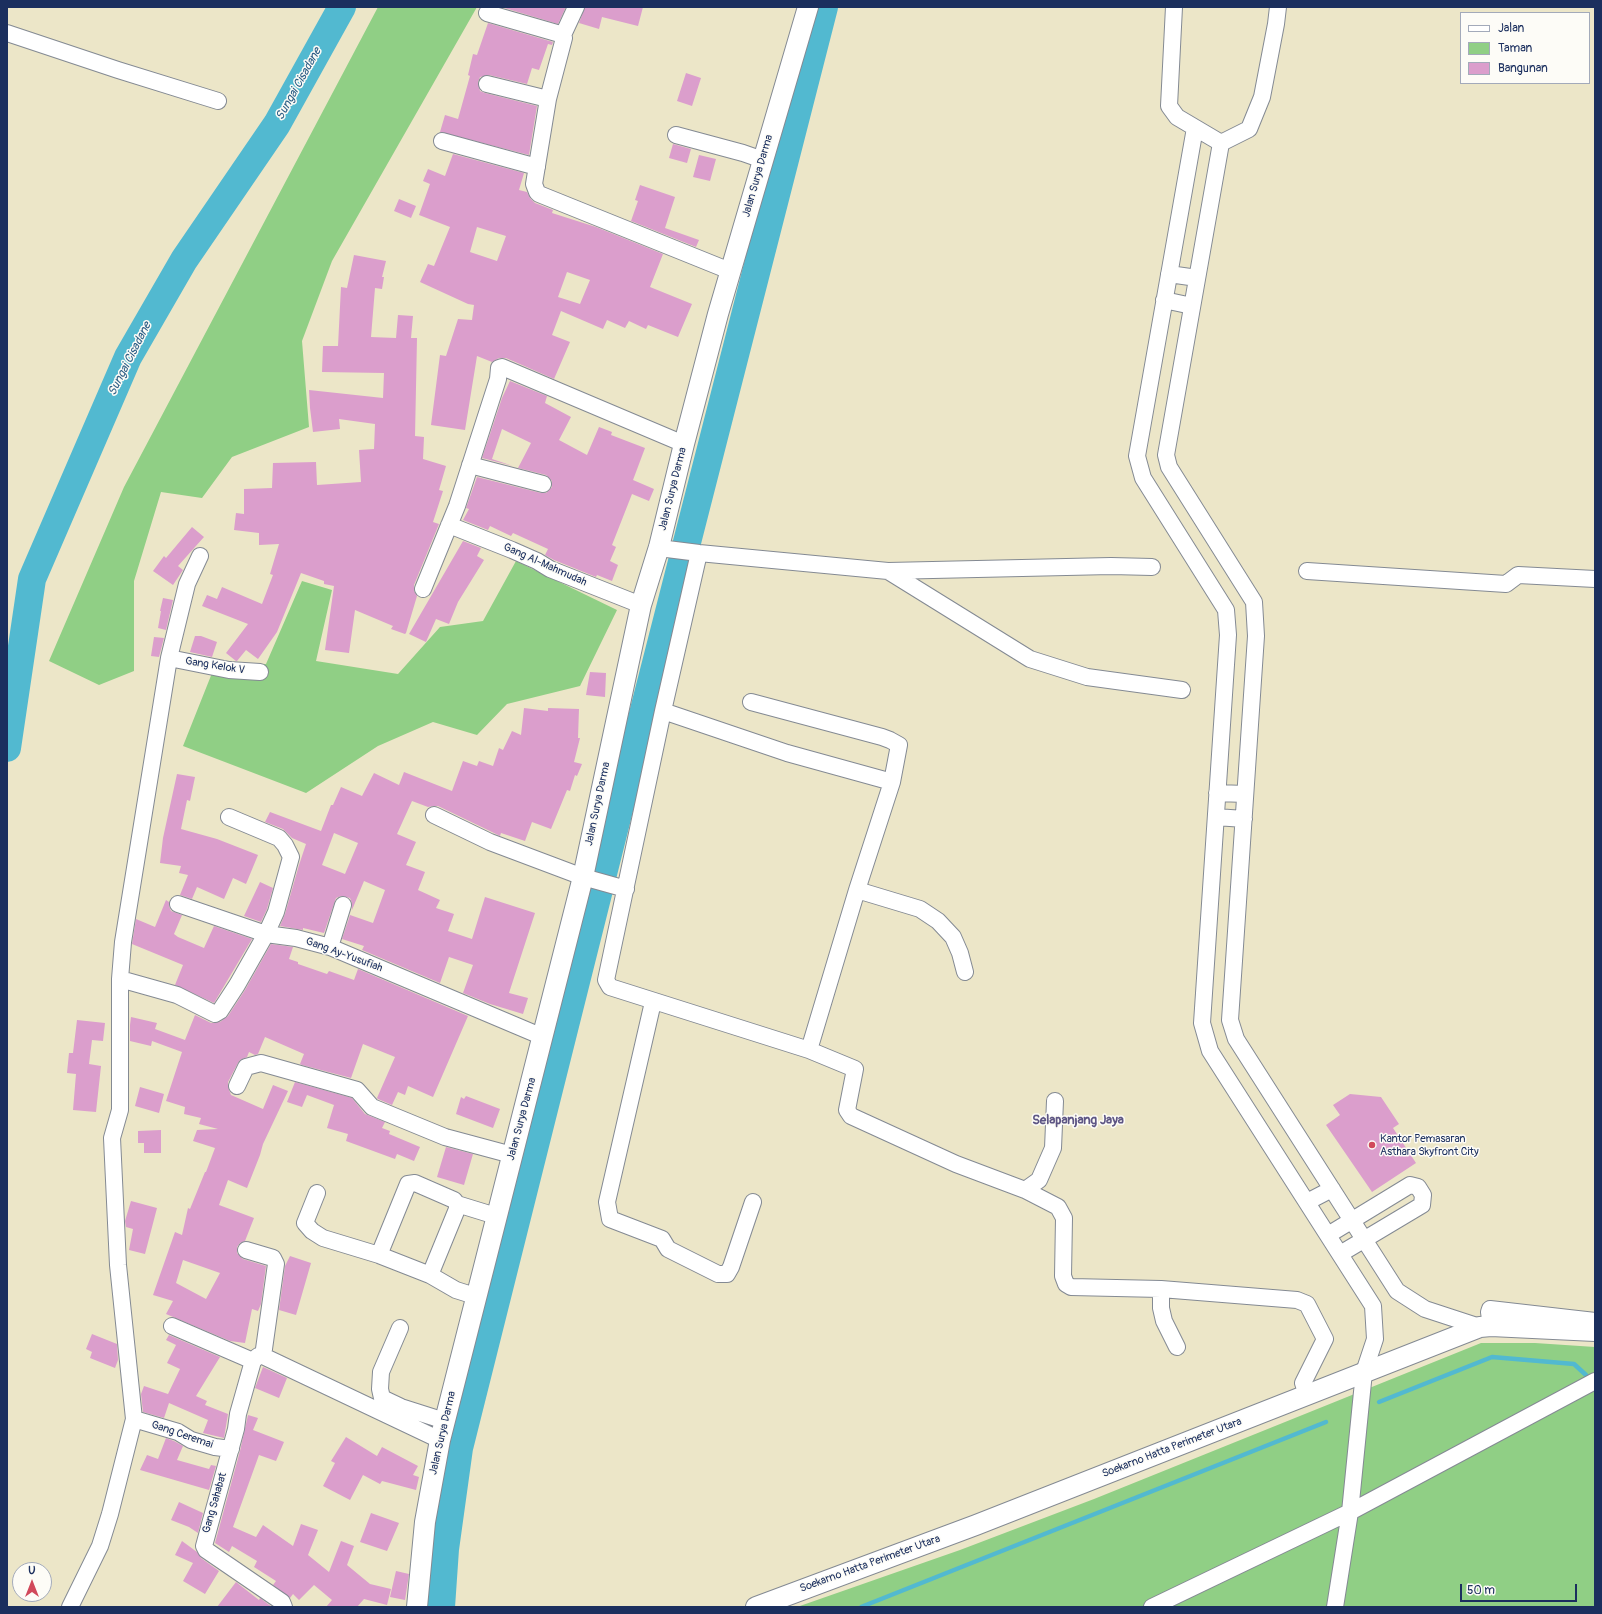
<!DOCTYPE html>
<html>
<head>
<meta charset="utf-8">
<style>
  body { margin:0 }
  #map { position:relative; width:1602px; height:1614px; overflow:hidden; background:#ece6c8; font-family:Pangolin,sans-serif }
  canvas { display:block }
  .frame { position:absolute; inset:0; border:8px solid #1b2f5e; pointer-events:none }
  .legend { position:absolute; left:1460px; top:12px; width:130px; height:72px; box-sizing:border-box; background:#fdfcf7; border:1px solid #a3aaba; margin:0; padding:5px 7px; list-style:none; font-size:12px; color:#1b2f5e }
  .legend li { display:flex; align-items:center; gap:8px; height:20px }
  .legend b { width:20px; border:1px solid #a3aaba }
  .north { position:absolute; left:12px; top:1562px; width:40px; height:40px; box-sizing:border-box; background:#fdfcf7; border:1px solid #a3aaba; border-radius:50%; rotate:0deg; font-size:11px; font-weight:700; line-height:16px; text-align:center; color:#1b2f5e }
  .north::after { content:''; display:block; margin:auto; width:14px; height:18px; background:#d1495b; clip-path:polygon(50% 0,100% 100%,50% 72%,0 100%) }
  .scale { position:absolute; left:1460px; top:1584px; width:117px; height:18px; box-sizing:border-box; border:2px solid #1b2f5e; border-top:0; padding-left:5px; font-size:12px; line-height:14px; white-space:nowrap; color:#1b2f5e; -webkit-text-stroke:3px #fdfcf7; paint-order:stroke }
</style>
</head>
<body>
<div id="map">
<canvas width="1602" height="1614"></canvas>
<div class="frame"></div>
<ul class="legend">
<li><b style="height:5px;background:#fff"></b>Jalan</li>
<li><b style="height:11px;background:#90cf85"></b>Taman</li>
<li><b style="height:11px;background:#db9ecc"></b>Bangunan</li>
</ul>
<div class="north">U</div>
<div class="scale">50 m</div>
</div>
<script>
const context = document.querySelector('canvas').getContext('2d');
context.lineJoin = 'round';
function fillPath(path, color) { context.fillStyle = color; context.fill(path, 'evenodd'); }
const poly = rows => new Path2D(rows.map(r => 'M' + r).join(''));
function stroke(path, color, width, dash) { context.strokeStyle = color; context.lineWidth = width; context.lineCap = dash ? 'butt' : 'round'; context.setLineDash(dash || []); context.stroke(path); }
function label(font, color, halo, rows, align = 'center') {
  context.font = font + ' Pangolin,sans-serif'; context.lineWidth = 3; context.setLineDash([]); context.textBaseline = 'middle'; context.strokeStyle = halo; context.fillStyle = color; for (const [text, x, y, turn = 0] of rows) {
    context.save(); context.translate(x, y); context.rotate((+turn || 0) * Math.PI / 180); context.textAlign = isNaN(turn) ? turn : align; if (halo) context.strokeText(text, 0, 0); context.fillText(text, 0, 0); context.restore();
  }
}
const green = poly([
  [378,7,477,7,332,261,302,341,309,427,232,457,202,498,161,492,134,581,134,671,99,685,49,661,124,487],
  [516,561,617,610,580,686,507,704,477,735,433,722,378,746,306,793,183,746,216,663,266,664,302,581,332,590,316,661,398,674,440,627,483,621],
  [1481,1343,1535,1343,1595,1347,1595,1607,797,1607,960,1550,1094,1499]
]);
const stream = poly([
  [1379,1402,1492,1357,1574,1364,1586,1375],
  [861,1607,1326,1422]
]);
const river = poly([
  [7,748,32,579,128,357,184,260,277,124,342,7],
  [441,1607,445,1549,459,1448,642,718,824,7]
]);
const building = poly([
  [501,7,566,7,558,24],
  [585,7,643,7,638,26,602,17,599,29,579,23],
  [488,23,553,42,552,45,548,44,539,70,532,68,527,84,489,75,480,77,478,82,480,91,485,93,537,106,529,155,440,132,445,115,458,119,470,76,468,75,473,54,477,55],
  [686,73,701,78,692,106,677,101],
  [673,144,691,149,687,163,669,158],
  [453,154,524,173,519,190,527,192,530,198,535,203,553,210,552,213,596,227,663,254,650,287,692,304,678,337,648,325,646,329,629,321,625,328,607,320,603,329,561,311,552,335,570,342,554,379,506,358,499,358,492,362,477,356,465,430,431,425,440,355,446,356,458,319,472,320,474,305,468,304,420,282,428,264,434,266,450,227,419,215,430,184,423,181,428,169,445,176],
  [477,227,506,236,497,261,470,252],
  [567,272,590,280,580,304,558,297],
  [699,155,716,159,710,181,693,177],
  [640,185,675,197,665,228,699,240,696,247,631,221,638,201,635,200],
  [399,199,416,206,411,218,394,211],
  [354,255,386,261,382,277,384,277,382,289,375,288,371,337,396,338,398,315,413,316,411,338,417,338,415,436,424,437,423,459,446,466,439,490,443,491,433,522,439,524,414,585,414,591,417,596,406,633,405,634,391,629,393,626,355,610,349,653,325,650,334,586,324,584,324,581,301,573,277,632,258,659,246,650,237,661,236,661,226,653,248,624,202,606,207,595,217,599,222,587,262,604,273,575,270,574,279,544,259,545,259,533,234,530,236,513,244,514,244,489,272,488,273,463,316,462,317,485,361,482,359,450,374,449,375,424,339,419,340,429,313,432,310,408,309,390,383,398,384,373,322,372,323,346,338,346,341,287,347,288],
  [510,381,547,396,545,403,571,417,559,440,587,455,599,427,612,432,611,435,645,448,633,480,654,489,649,501,632,494,612,545,616,547,610,561,618,565,612,581,597,575,596,577,554,560,545,555,548,549,513,533,511,536,490,526,488,530,463,520,469,509,466,508,477,477,541,493,546,493,552,487,552,481,546,475,518,468,531,443,502,429,492,459,513,466,482,458,502,398],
  [192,527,204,537,178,566,183,570,173,585,153,571,164,556,166,558],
  [463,541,481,548,477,556,484,560,458,602,449,624,436,619,426,642,409,634],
  [163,598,173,600,166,630,158,628,161,611,160,611],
  [195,636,201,636,217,642,212,657,190,652],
  [154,637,164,638,159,657,151,656],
  [590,672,606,673,605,697,586,695],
  [524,708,548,711,548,708,579,709,578,738,580,738,574,762,582,764,577,776,575,775,570,791,567,790,551,829,532,822,525,841,501,833,500,836,494,833,438,806,433,806,428,807,412,801,397,834,416,842,406,865,425,872,418,890,440,900,436,908,454,914,448,931,472,939,485,897,535,913,509,993,528,998,523,1014,490,1004,463,993,473,965,449,957,440,983,362,950,364,946,342,939,350,915,373,923,385,890,364,881,352,910,352,903,350,898,341,896,336,898,324,933,303,928,303,930,280,926,285,914,299,865,306,844,292,838,283,829,265,822,270,812,321,831,331,805,333,805,341,787,362,796,374,773,399,785,404,772,452,791,463,761,477,766,479,761,493,766,499,748,503,750,512,731,521,735],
  [334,833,358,843,345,874,322,865],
  [177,774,195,777,190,801,187,800,181,829,217,839,258,855,246,884,233,878,224,899,197,887,192,899,180,895,188,875,179,873,181,866,160,863,163,838],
  [260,882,273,888,267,909,261,922,244,916],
  [166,900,169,902,169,906,171,911,182,915,174,934,178,937,204,948,214,926,252,939,214,1003,175,985,183,965,132,944,136,919,155,927],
  [271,944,293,947,289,959,298,962,298,964,327,974,329,971,354,980,358,969,468,1016,433,1097,408,1086,405,1095,398,1092,392,1105,378,1099,377,1098,395,1057,363,1044,351,1078,302,1065,300,1064,304,1054,265,1037,258,1054,255,1055,249,1052,247,1057,240,1060,238,1063,228,1082,228,1087,231,1095,263,1109,273,1085,288,1091,263,1144,260,1155,247,1188,228,1180,219,1205,254,1218,245,1241,240,1243,237,1247,237,1253,243,1259,266,1266,261,1304,258,1311,252,1309,245,1343,230,1341,166,1314,173,1301,153,1295,175,1232,182,1235,188,1208,190,1209,205,1172,206,1172,215,1148,193,1141,197,1130,218,1129,199,1124,201,1118,184,1114,185,1107,166,1101,182,1052,152,1041,151,1046,130,1041,130,1025,131,1017,157,1023,155,1029,185,1040,195,1015,211,1023,220,1022,228,1016,245,990],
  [183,1260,220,1273,206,1299,176,1283],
  [77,1020,105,1023,103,1041,92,1040,89,1064,101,1066,96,1112,73,1110,76,1074,67,1073,69,1053,73,1053],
  [295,1082,352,1098,365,1114,385,1122,382,1128,390,1131,389,1134,420,1147,414,1161,397,1154,395,1159,346,1141,348,1134,327,1128,334,1105,307,1095,302,1107,287,1102],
  [140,1087,164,1094,159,1113,135,1106],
  [1350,1094,1381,1097,1399,1124,1393,1128,1416,1163,1372,1192,1326,1125,1340,1115,1333,1105],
  [466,1096,500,1109,493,1128,456,1114,461,1097,464,1099],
  [161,1130,161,1153,144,1153,144,1143,138,1143,138,1131],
  [446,1147,473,1154,464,1185,437,1177],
  [131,1201,157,1208,145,1254,129,1250,133,1229,126,1227,125,1221],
  [290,1256,311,1263,296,1315,279,1310,285,1266],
  [92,1334,117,1344,118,1360,115,1368,90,1358,92,1352,86,1349],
  [169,1335,220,1357,196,1396,207,1401,205,1405,228,1414,224,1438,203,1433,208,1420,169,1403,164,1418,143,1412,141,1394,144,1386,168,1394,180,1369,167,1363,176,1345,166,1340],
  [263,1367,287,1378,279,1398,255,1388],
  [248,1415,258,1418,253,1430,284,1442,276,1461,259,1455,233,1527,256,1537,263,1525,293,1546,301,1524,318,1530,308,1555,329,1572,341,1541,354,1546,347,1565,370,1584,391,1589,387,1605,364,1599,357,1607,326,1607,332,1600,314,1585,299,1600,293,1594,290,1598,273,1585,276,1581,254,1567,257,1561,232,1546,229,1552,215,1543,240,1451],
  [346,1437,377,1456,382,1447,418,1466,413,1475,419,1477,416,1490,382,1481,380,1484,363,1475,350,1500,323,1486,335,1463,331,1461],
  [166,1438,174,1441,183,1446,177,1460,209,1469,211,1465,216,1466,209,1490,140,1470,147,1455,158,1459],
  [179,1502,203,1513,198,1533,189,1527,171,1520],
  [371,1513,399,1523,387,1551,360,1542],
  [182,1541,197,1552,201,1558,219,1571,205,1594,183,1581,193,1563,175,1555],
  [396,1571,409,1574,405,1600,390,1597],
  [236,1582,259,1600,260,1598,272,1607,217,1607]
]);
const minor = poly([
  [1174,7,1169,106,1177,117,1221,143],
  [487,13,560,34,563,35,564,38,548,99,534,184,537,192,539,194,730,271],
  [7,33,118,70,218,101],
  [563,35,576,7],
  [487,84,548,99],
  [1195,128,1137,456,1143,478,1226,610,1228,635,1202,1023,1210,1051,1373,1306,1375,1339,1364,1372,1350,1512,1335,1607],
  [676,135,743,153,763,160],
  [442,141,537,167],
  [1221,143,1166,455,1169,467,1254,602,1256,636,1230,1020,1236,1039,1397,1291,1425,1309,1480,1327],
  [1221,143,1249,129,1262,97,1276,24,1278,7],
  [1169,274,1197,278],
  [1164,300,1192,306],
  [470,465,543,484],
  [449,525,512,550,537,561,550,569,641,605],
  [659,547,667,549,699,553,888,571,1111,566,1152,567],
  [699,553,663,711,606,980,610,987,809,1050,855,1069,847,1110,851,1116,956,1164,1025,1190,1058,1207,1064,1218,1063,1276,1066,1284,1071,1287,1161,1289,1297,1300,1307,1304,1325,1339,1303,1383,1307,1395],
  [888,571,1030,659,1087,677,1182,690],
  [1307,571,1506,584,1518,575,1595,579],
  [423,589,457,506,498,379,499,368,502,367,684,444],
  [169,658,229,670,260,672],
  [751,702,882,737,890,740,899,745,892,782,857,890,809,1050],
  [663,711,787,753,892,782],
  [1217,793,1245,794],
  [434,815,490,842,583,877,626,889],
  [229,817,279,838,285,845,291,857,276,912,266,934,296,938,330,947,543,1037],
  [1216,817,1244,819],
  [857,890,920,909,938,921,953,937,960,953,965,972],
  [330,947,343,905],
  [120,979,177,995,215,1014,220,1011,237,985,266,934,178,904],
  [653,1002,607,1202,610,1219,662,1239,668,1249,718,1274,727,1274,731,1267,753,1202],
  [237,1086,246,1067,261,1063,357,1090,372,1107,445,1137,512,1155],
  [1025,1190,1039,1180,1053,1148,1055,1101],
  [317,1193,305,1223,312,1231,323,1238,379,1255],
  [1307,1202,1332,1189],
  [457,1204,496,1216],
  [1328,1235,1410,1185,1418,1187,1423,1195,1422,1205,1340,1254],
  [246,1250,273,1258,276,1264,263,1356],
  [430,1275,457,1209,457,1204,454,1200,415,1183,408,1184,379,1255,430,1275,456,1290,475,1296],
  [1161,1289,1161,1308,1164,1321,1177,1347],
  [172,1326,253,1361,258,1356,263,1356,440,1440],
  [1491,1326,1489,1312,1490,1309,1595,1321],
  [400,1328,381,1372,380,1389,382,1398,401,1407,445,1421],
  [253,1361,238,1414,236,1429,204,1546,206,1550,282,1602,284,1607],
  [134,1419,178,1432,191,1440,215,1447,231,1449],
  [70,1607,100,1546,110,1514,134,1419,118,1265,112,1138,120,1110,120,979,123,942,169,658,187,584,200,556],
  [1152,1607,1350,1512,1595,1381]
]);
const major = poly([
  [417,1607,425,1522,440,1440,583,877,641,605,659,547,684,444,718,314,808,7],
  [756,1607,976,1525,1480,1327,1491,1326,1595,1331]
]);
const markers = [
  [1372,1145,4,"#d1495b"]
];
const streetNames = [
  ["Jalan Surya Darma",758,176,-74],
  ["Jalan Surya Darma",673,489,-76],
  ["Gang Al-Mahmudah",545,565,24],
  ["Gang Kelok V",215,666,9],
  ["Jalan Surya Darma",598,804,-78],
  ["Gang Ay-Yusufiah",344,955,20],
  ["Jalan Surya Darma",522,1119,-75],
  ["Jalan Surya Darma",443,1433,-77],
  ["Gang Ceremai",182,1435,19],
  ["Soekarno Hatta Perimeter Utara",1172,1448,-21],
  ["Gang Sahabat",215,1503,-74],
  ["Soekarno Hatta Perimeter Utara",870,1564,-20]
];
const poiNames = [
  ["Kantor Pemasaran",1380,1139],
  ["Asthara Skyfront City",1380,1152]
];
const waterNames = [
  ["Sungai Cisadane",299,84,-61],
  ["Sungai Cisadane",130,359,-63]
];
const quarterNames = [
  ["Selapanjang Jaya",1078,1121]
];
fillPath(green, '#90cf85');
stroke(stream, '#52b9d0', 4.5);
stroke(river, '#52b9d0', 28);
fillPath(building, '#db9ecc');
stroke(minor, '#848a93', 18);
stroke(major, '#848a93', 22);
stroke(minor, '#fff', 16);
stroke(major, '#fff', 20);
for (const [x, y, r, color] of markers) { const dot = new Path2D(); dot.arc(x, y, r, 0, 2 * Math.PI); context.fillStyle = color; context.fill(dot); stroke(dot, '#fdfcf7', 1.5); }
label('11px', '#1b2f5e', '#fdfcf7', streetNames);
label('11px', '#1b2f5e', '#fdfcf7', poiNames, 'left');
label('italic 12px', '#2e5f86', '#fdfcf7', waterNames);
label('bold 13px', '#5e5684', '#fdfcf7', quarterNames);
</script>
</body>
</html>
